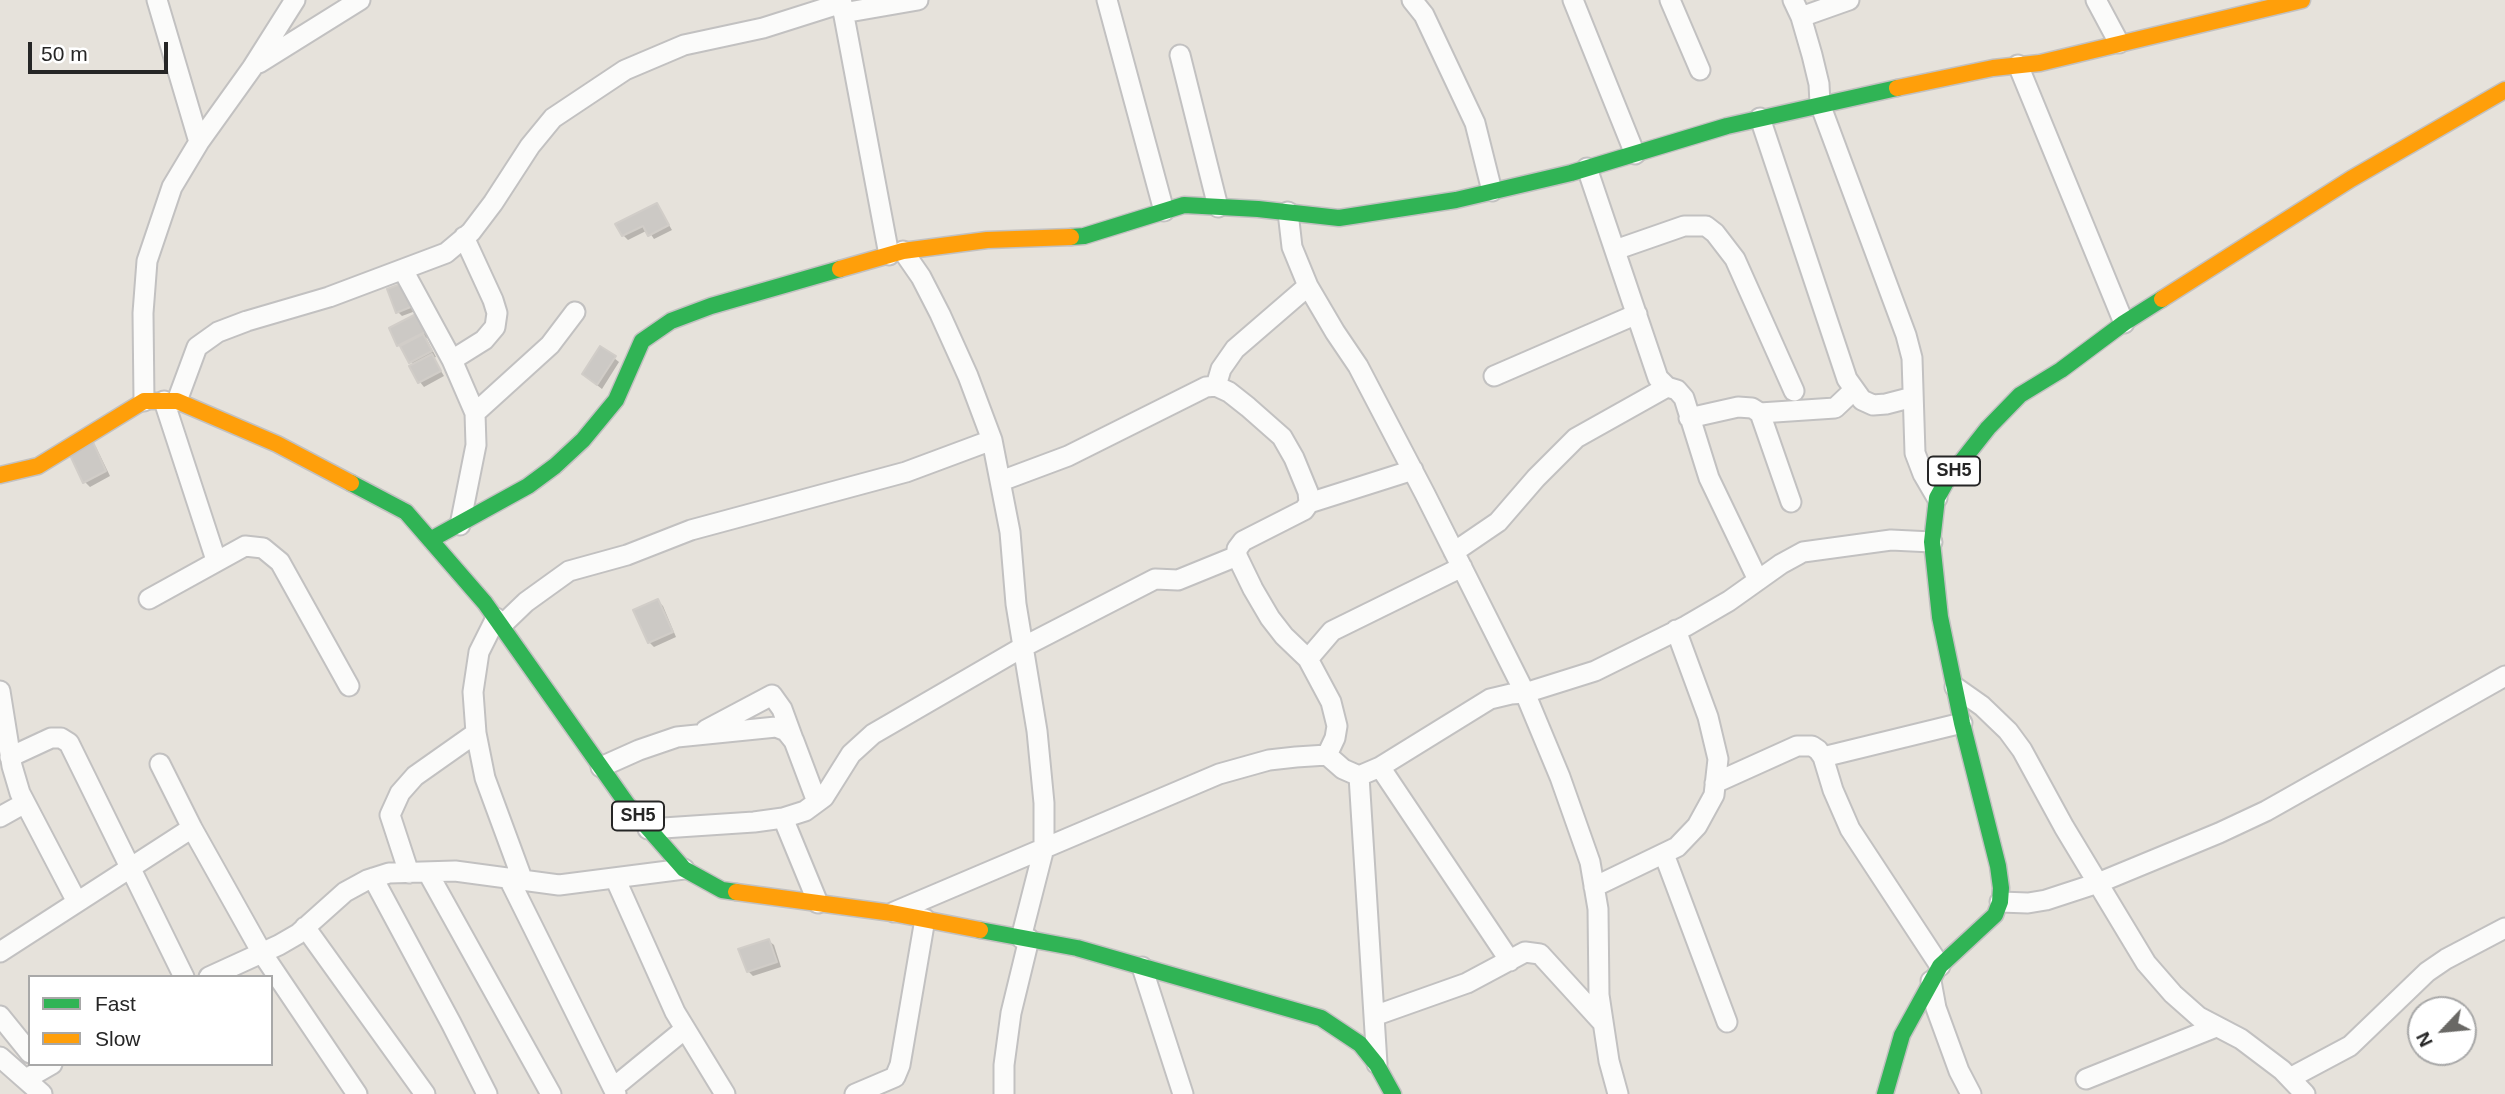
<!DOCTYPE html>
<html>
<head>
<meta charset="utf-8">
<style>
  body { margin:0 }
  #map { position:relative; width:2505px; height:1094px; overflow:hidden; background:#e6e2db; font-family:Helvetica,sans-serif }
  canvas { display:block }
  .legend { position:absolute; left:28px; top:975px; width:245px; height:91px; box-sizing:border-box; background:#fff; border:2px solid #a8a8a8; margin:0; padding:9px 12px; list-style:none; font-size:21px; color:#262626 }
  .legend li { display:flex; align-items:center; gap:14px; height:35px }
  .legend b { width:35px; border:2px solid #a8a8a8 }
  .north { position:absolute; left:2407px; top:996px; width:70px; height:70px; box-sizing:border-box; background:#fff; border:2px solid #a8a8a8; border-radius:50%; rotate:244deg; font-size:19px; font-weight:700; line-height:28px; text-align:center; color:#262626 }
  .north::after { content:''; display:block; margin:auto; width:24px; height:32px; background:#696865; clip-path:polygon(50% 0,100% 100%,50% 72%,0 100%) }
  .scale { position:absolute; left:28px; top:42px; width:140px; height:32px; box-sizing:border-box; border:4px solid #262626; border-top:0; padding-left:9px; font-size:21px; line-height:24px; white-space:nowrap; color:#262626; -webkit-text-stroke:5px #fff; paint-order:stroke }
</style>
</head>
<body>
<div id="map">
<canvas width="2505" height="1094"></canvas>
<ul class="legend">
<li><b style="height:9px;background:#30b455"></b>Fast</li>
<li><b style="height:9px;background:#ff9f0a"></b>Slow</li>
</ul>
<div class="north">N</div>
<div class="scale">50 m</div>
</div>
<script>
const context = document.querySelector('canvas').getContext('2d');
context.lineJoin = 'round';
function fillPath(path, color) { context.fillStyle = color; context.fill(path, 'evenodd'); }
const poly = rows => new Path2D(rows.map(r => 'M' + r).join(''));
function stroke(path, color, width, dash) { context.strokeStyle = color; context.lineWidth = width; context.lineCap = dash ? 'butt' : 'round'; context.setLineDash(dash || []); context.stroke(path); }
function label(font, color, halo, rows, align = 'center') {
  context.font = font + ' Helvetica,sans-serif'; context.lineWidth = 6; context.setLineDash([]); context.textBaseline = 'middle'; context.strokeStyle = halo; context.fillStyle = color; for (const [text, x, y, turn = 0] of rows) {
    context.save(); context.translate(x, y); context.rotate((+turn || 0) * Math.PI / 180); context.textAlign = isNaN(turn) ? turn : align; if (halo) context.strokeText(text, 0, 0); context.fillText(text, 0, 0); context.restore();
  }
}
const shadow = poly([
  [657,205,672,230,654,239,648,230,628,240,623,235],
  [389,290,421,309,402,316,398,312],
  [420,314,432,335,426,338,436,357,433,358,444,376,424,387,420,382,414,365,399,345],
  [614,358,619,362,602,389,589,379],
  [96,447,110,476,90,487,85,482,71,454],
  [658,601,663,606,676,637,654,647,649,642],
  [769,941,774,945,781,967,753,976,748,971]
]);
const building = poly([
  [657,203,669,225,648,236,643,226,622,236,615,224,657,203],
  [409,281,418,304,396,313,387,289,409,281],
  [420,312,429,330,397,346,389,328,420,312],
  [423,334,432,351,409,363,400,346,423,334],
  [600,346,616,356,597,385,582,374,600,346],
  [432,354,441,371,418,383,409,366,432,354],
  [92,440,106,471,83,483,69,453,92,440],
  [658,599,673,632,648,643,633,610,658,599],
  [769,939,777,962,747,972,738,949,769,939]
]);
const street = poly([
  [157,0,199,142],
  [841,0,889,255],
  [1107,0,1164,211],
  [1412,0,1424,15,1475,123,1492,191],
  [1573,0,1635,154],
  [1670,0,1700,70],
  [1793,0,1801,17,1812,55,1819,84,1820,104,1906,335,1912,358,1915,453,1923,474,1937,498],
  [2096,0,2119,43],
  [843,13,918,0],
  [1801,17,1849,0],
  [1180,55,1218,207],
  [259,63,360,0],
  [2018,65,2124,323],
  [1760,118,1847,379,1862,400,1873,405,1886,404,1913,397],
  [1587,168,1658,378,1667,387,1677,390,1684,398,1709,478,1758,580],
  [1288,212,1292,247,1308,286,1335,332,1358,366,1425,494,1525,693,1560,777,1590,862,1598,909,1599,995,1609,1061,1618,1094],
  [1615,250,1684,226,1706,226,1715,233,1735,259,1794,391],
  [903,251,921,277,940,314,968,376,992,440,1010,532,1016,604,1037,731,1044,803,1044,848,1021,938],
  [403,270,452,360,475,413,476,445,460,525],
  [452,360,484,340,495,327,497,313,493,300,464,237],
  [1494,376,1637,314],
  [1216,386,1221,369,1235,349,1308,286],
  [144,401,143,313,147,261,172,187,199,142,252,68,295,0],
  [164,401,216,560],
  [177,401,197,347,218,332,247,321,329,297,446,253,471,232,493,203,530,146,553,118,625,70,684,45,763,28,842,3],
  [475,413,550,345,575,312],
  [1760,413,1835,408,1854,390],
  [1689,418,1738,407,1752,408,1760,413,1791,502],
  [1001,481,1068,456,1206,387,1216,386,1229,392,1248,407,1282,437,1294,458,1308,492,1309,503,1304,510,1243,541,1237,549,1237,556,1253,589,1270,618,1284,636,1308,659,1331,702,1337,726,1335,738,1327,755],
  [1309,503,1413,470],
  [1454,552,1498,522,1536,478,1576,438,1667,387],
  [149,599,245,546,263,548,280,562,349,686],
  [496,618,479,652,473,692,476,733,485,778,523,881],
  [501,626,526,602,569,571,627,555,691,530,906,472,992,440],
  [1308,659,1332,631,1462,567],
  [1955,687,1982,706,2008,731,2022,750,2064,827,2146,963,2173,994,2199,1017,2241,1039,2282,1070,2305,1094],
  [0,691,12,766,20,793,77,902],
  [706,730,772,695,782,709,793,739],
  [10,757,51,738,61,738,69,743,184,977],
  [1823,757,1962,723],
  [160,764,192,828,262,953,357,1094],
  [601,767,639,750,677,737,776,727,786,731,794,741,817,802],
  [1380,767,1510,961],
  [1359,776,1377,1064],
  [1715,783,1797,746,1812,746,1818,750,1823,757,1833,790,1850,829,1940,966],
  [0,817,25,803],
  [783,818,818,903],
  [648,829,754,822,783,818,805,811,824,797,851,754,873,734,1023,647,1155,579,1178,580,1237,556],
  [1664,854,1727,1022],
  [409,873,390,815,400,793,415,776,476,733],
  [428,873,551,1094],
  [373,878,451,1023,487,1094],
  [615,878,675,1012,725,1094],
  [509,879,616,1094],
  [1594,887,1677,847,1697,826,1714,795,1718,759,1708,717,1676,630],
  [2000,902,2028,903,2046,900,2098,883,2219,833,2266,811,2505,676],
  [894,912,1219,774,1269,760,1296,757,1327,755,1343,769,1359,776,1380,767,1490,699,1511,694,1525,693,1595,671,1686,626,1729,601,1781,564,1803,552,1891,540,1932,542],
  [305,927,425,1094],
  [0,952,192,828],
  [1142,967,1183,1094],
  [209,977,279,945,298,934,345,892,367,880,389,873,455,871,559,885,684,869],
  [1931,981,1936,1008,1959,1071,1971,1094],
  [0,1016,30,1053],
  [1374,1016,1467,983,1525,952,1540,954,1603,1023],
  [0,1057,42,1094],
  [2290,1078,2350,1046,2427,972,2446,959,2505,928],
  [26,1079,52,1064],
  [2086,1079,2216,1027],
  [613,1088,685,1029],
  [855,1094,895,1077,900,1065,925,919],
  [1004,1094,1004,1065,1011,1013,1029,939]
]);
const fast = poly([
  [1071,237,1084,236,1184,205,1258,209,1339,218,1456,200,1571,173,1727,126,1897,88],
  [351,483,406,512,485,603,627,804,684,869,722,890,736,892],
  [430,540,528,486,555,466,583,440,616,400,642,341,671,321,711,306,840,269],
  [980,930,1077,948,1321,1018,1360,1044,1377,1065,1393,1094],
  [1885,1094,1902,1035,1940,966,1995,915,2000,902,2001,888,1998,866,1962,723,1940,617,1932,542,1937,498,1947,480,1988,428,2020,395,2061,370,2124,323,2162,299]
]);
const slow = poly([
  [1897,88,1993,68,2040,63,2302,0],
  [840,269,903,251,987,240,1071,237],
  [2162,299,2351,179,2505,90],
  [0,475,38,466,144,401,177,401,277,444,351,483],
  [736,892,892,913,980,930]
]);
const shields = [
  [1954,471,52],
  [638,816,52]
];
const shieldNames = [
  ["SH5",1954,471],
  ["SH5",638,816]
];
fillPath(shadow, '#0003');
fillPath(building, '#ccc9c5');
stroke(building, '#d1cdc8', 2);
stroke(street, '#c2c1c1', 23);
stroke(fast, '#c2c1c1', 19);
stroke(slow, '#c2c1c1', 19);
stroke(street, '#fbfbfa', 19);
stroke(fast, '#30b455', 16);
stroke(slow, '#ff9f0a', 16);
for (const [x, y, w] of shields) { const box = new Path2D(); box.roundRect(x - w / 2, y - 14.5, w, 29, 5); context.fillStyle = '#fff'; context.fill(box); stroke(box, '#262626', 2); }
label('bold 18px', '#262626', null, shieldNames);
</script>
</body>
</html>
